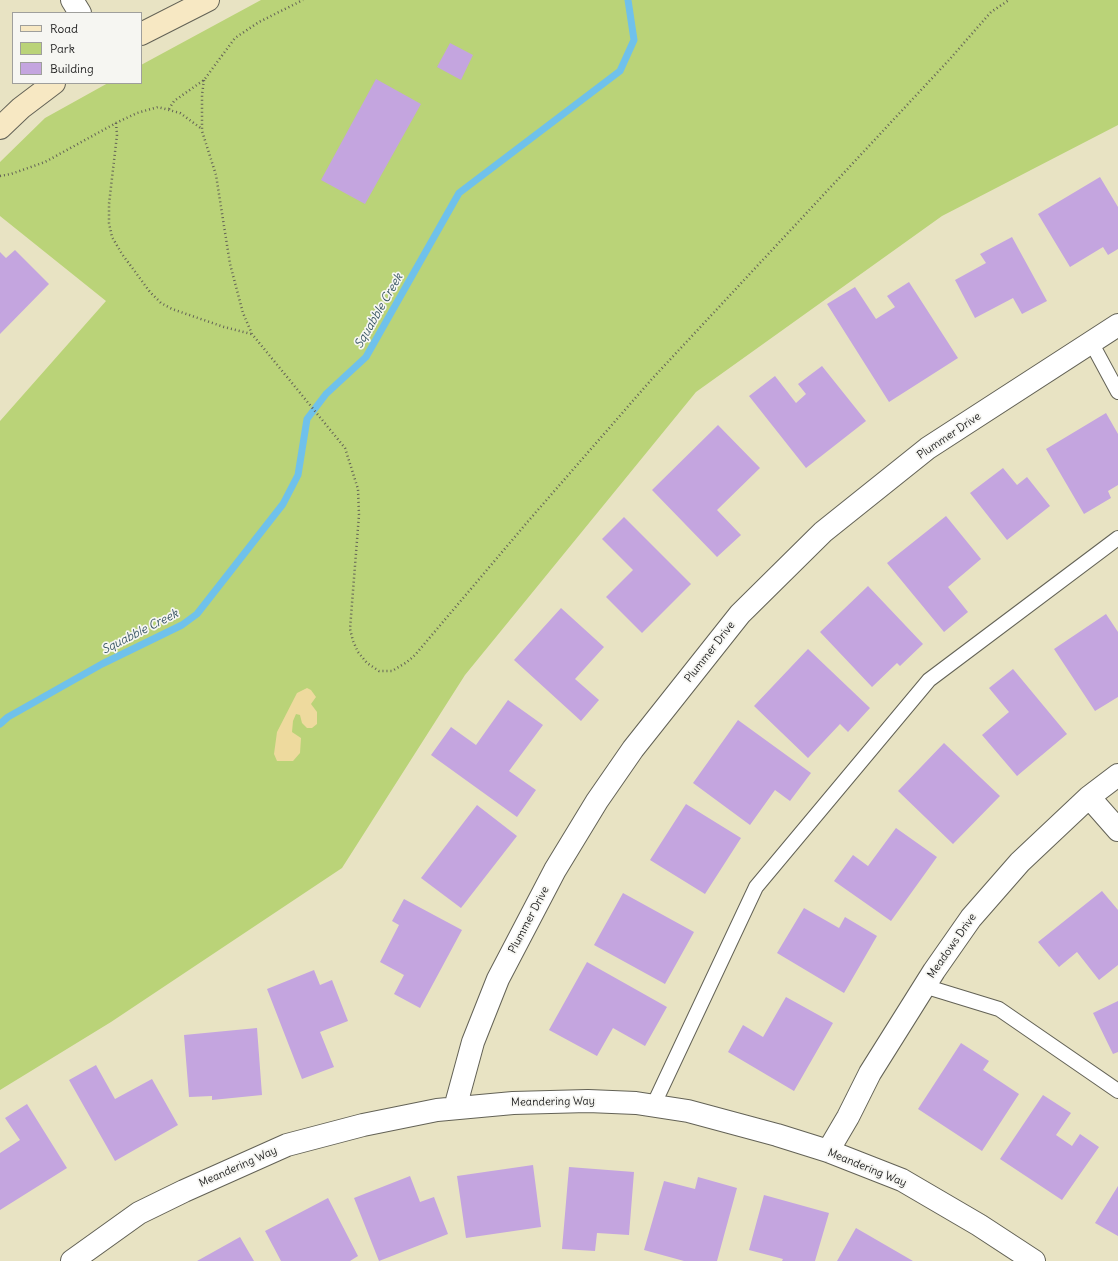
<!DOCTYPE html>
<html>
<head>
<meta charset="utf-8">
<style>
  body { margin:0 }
  #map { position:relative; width:1118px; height:1261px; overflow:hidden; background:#e8e3c3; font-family:Delius,sans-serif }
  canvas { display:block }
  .legend { position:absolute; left:12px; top:12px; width:130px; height:72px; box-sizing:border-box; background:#f6f6f2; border:1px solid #9f9f9c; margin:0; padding:5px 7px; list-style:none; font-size:12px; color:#1c1c1c }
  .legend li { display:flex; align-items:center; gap:8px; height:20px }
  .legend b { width:20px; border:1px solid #9f9f9c }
</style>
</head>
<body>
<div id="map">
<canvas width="1118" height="1261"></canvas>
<ul class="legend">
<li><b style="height:5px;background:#f7e8c3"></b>Road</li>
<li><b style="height:11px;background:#bad378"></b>Park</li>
<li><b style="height:11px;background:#c4a5df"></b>Building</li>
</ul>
</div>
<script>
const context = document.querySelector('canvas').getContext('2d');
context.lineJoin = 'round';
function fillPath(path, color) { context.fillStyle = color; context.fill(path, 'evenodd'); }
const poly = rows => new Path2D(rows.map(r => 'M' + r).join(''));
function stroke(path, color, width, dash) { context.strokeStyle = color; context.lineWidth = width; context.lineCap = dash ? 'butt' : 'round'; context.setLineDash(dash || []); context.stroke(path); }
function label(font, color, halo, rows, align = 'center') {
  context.font = font + ' Delius,sans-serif'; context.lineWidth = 3.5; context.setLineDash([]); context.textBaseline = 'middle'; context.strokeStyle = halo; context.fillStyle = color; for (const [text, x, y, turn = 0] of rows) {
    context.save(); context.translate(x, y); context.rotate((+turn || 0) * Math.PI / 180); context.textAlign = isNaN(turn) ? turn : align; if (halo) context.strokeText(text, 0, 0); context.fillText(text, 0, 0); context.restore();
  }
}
const green = poly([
  [261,0,1118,0,1118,125,942,216,696,392,465,675,342,868,111,1022,0,1090,0,421,106,301,0,216,0,162,45,118,108,83,141,83,141,65]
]);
const sand = poly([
  [307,688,311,690,316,697,311,704,317,712,317,724,312,728,307,728,302,723,300,715,296,714,293,721,292,732,301,738,300,753,293,761,277,761,274,754,277,732,297,693]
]);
const stream = poly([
  [0,724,8,717,102,664,182,625,197,614,283,504,298,475,307,419,326,394,366,357,459,193,620,71,634,40,628,0]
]);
const building = poly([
  [450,43,473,55,461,80,437,67],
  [376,79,421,104,365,204,321,180],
  [1100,177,1118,207,1118,249,1108,255,1103,247,1070,267,1038,214],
  [1012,237,1047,301,1022,314,1013,298,975,318,955,280,986,263,980,254],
  [15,250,49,284,0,334,0,252,6,258],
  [909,282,958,358,889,402,827,304,855,287,876,319,895,307,887,296],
  [822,366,866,421,806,468,749,396,775,376,796,403,806,394,798,384],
  [1106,413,1118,434,1118,485,1108,491,1111,498,1084,514,1046,449],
  [718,425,760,468,717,510,741,535,717,557,652,490],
  [1003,468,1017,485,1027,477,1050,506,1007,540,970,493],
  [946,516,981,559,948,587,968,612,944,632,887,563],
  [624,517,691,584,642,633,606,597,633,570,602,539],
  [868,586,923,644,900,666,897,663,872,687,820,632],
  [561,608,604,647,575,679,599,700,581,721,514,660],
  [1106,614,1118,632,1118,697,1095,711,1054,649],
  [808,649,870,708,848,732,840,724,808,758,754,706],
  [1013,669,1067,734,1017,776,982,735,1009,712,989,688],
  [508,700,543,725,509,771,536,790,517,817,431,755,451,727,476,745],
  [738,720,811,773,790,801,775,790,750,825,693,783],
  [944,743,1000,796,953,844,898,791],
  [686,804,741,838,705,894,650,860],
  [477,805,517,836,461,908,421,878],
  [896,828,937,857,891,921,834,881,853,855,868,866],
  [1102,891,1118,910,1118,965,1099,980,1077,952,1059,967,1038,942],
  [623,893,694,932,665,984,594,945],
  [404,899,462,930,420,1008,394,994,404,975,380,962,399,925,392,921],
  [804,908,839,928,845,917,877,936,844,993,777,953],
  [587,962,667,1007,645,1046,613,1028,597,1056,549,1030],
  [314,970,320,985,332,980,348,1021,320,1032,334,1067,302,1079,267,989],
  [786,997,833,1023,794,1091,728,1052,743,1025,763,1037],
  [1118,1001,1118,1052,1113,1054,1093,1013],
  [257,1028,262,1095,212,1100,212,1096,189,1097,184,1035],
  [961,1043,989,1061,983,1070,1019,1094,982,1151,918,1109],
  [96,1065,115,1099,152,1079,178,1125,115,1161,69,1080],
  [1043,1095,1071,1113,1056,1135,1072,1146,1080,1134,1099,1147,1062,1200,1000,1159],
  [27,1104,67,1168,0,1210,0,1153,20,1140,5,1118],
  [533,1165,541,1227,466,1238,457,1176],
  [569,1167,634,1172,629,1235,597,1233,595,1251,562,1249],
  [410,1176,420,1202,434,1197,448,1234,379,1261,354,1198],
  [698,1177,737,1188,717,1261,684,1261,644,1250,664,1181,695,1189],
  [1118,1186,1118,1236,1095,1223],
  [764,1195,829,1213,815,1261,782,1261,783,1259,749,1250],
  [328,1198,358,1256,350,1261,281,1261,265,1231],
  [856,1228,913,1261,837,1261],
  [240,1237,254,1261,197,1261]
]);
const path = poly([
  [204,80,202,95,202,131,216,175,230,264,243,313,252,334,345,448,358,489,359,515,350,629,353,641,358,652,367,663,379,671,392,671,407,662,415,655,530,519,651,380,949,60,991,12,1009,0],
  [169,109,174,101,204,80,235,38,259,22,303,0],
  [116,123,117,135,109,204,109,223,112,237,122,254,150,292,161,303,172,309,224,327,251,334],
  [0,176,11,174,45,162,116,123,137,113,158,107,180,113,202,129]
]);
const lane = poly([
  [1091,342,1118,392],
  [924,986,999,1009,1118,1091],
  [653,1106,756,887,929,680,1118,538]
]);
const street = poly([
  [72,0,80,13],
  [1089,797,1118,830],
  [455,1108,473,1042,498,979,555,870,597,801,633,749,740,614,823,532,928,448,1118,325],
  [828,1151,848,1117,870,1073,934,971,971,918,1020,862,1089,797,1118,775],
  [72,1261,139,1213,184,1191,287,1145,363,1125,437,1110,513,1103,588,1101,636,1103,688,1111,777,1135,828,1151,902,1180,979,1225,1034,1261]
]);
const secondary = poly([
  [141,34,208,0],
  [0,128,21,108,54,83]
]);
const streetNames = [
  ["Plummer Drive",949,436,-34],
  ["Plummer Drive",710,652,-52],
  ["Plummer Drive",529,920,-62],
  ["Meadows Drive",952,946,-55],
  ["Meandering Way",553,1102,-1],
  ["Meandering Way",238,1167,-24],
  ["Meandering Way",867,1168,22]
];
const waterNames = [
  ["Squabble Creek",379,311,-60],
  ["Squabble Creek",140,632,-27]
];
fillPath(green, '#bad378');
fillPath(sand, '#eeda9e');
stroke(stream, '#6fc1eb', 7);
fillPath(building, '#c4a5df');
stroke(lane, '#636256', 16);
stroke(street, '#636256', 24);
stroke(secondary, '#636256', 24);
stroke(path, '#636256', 2.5, [1, 3]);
stroke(lane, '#fff', 14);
stroke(street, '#fff', 22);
stroke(secondary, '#f7e8c3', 22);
label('11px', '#1c1c1c', '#f6f6f2', streetNames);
label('italic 12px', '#395664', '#f6f6f2', waterNames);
</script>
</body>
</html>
